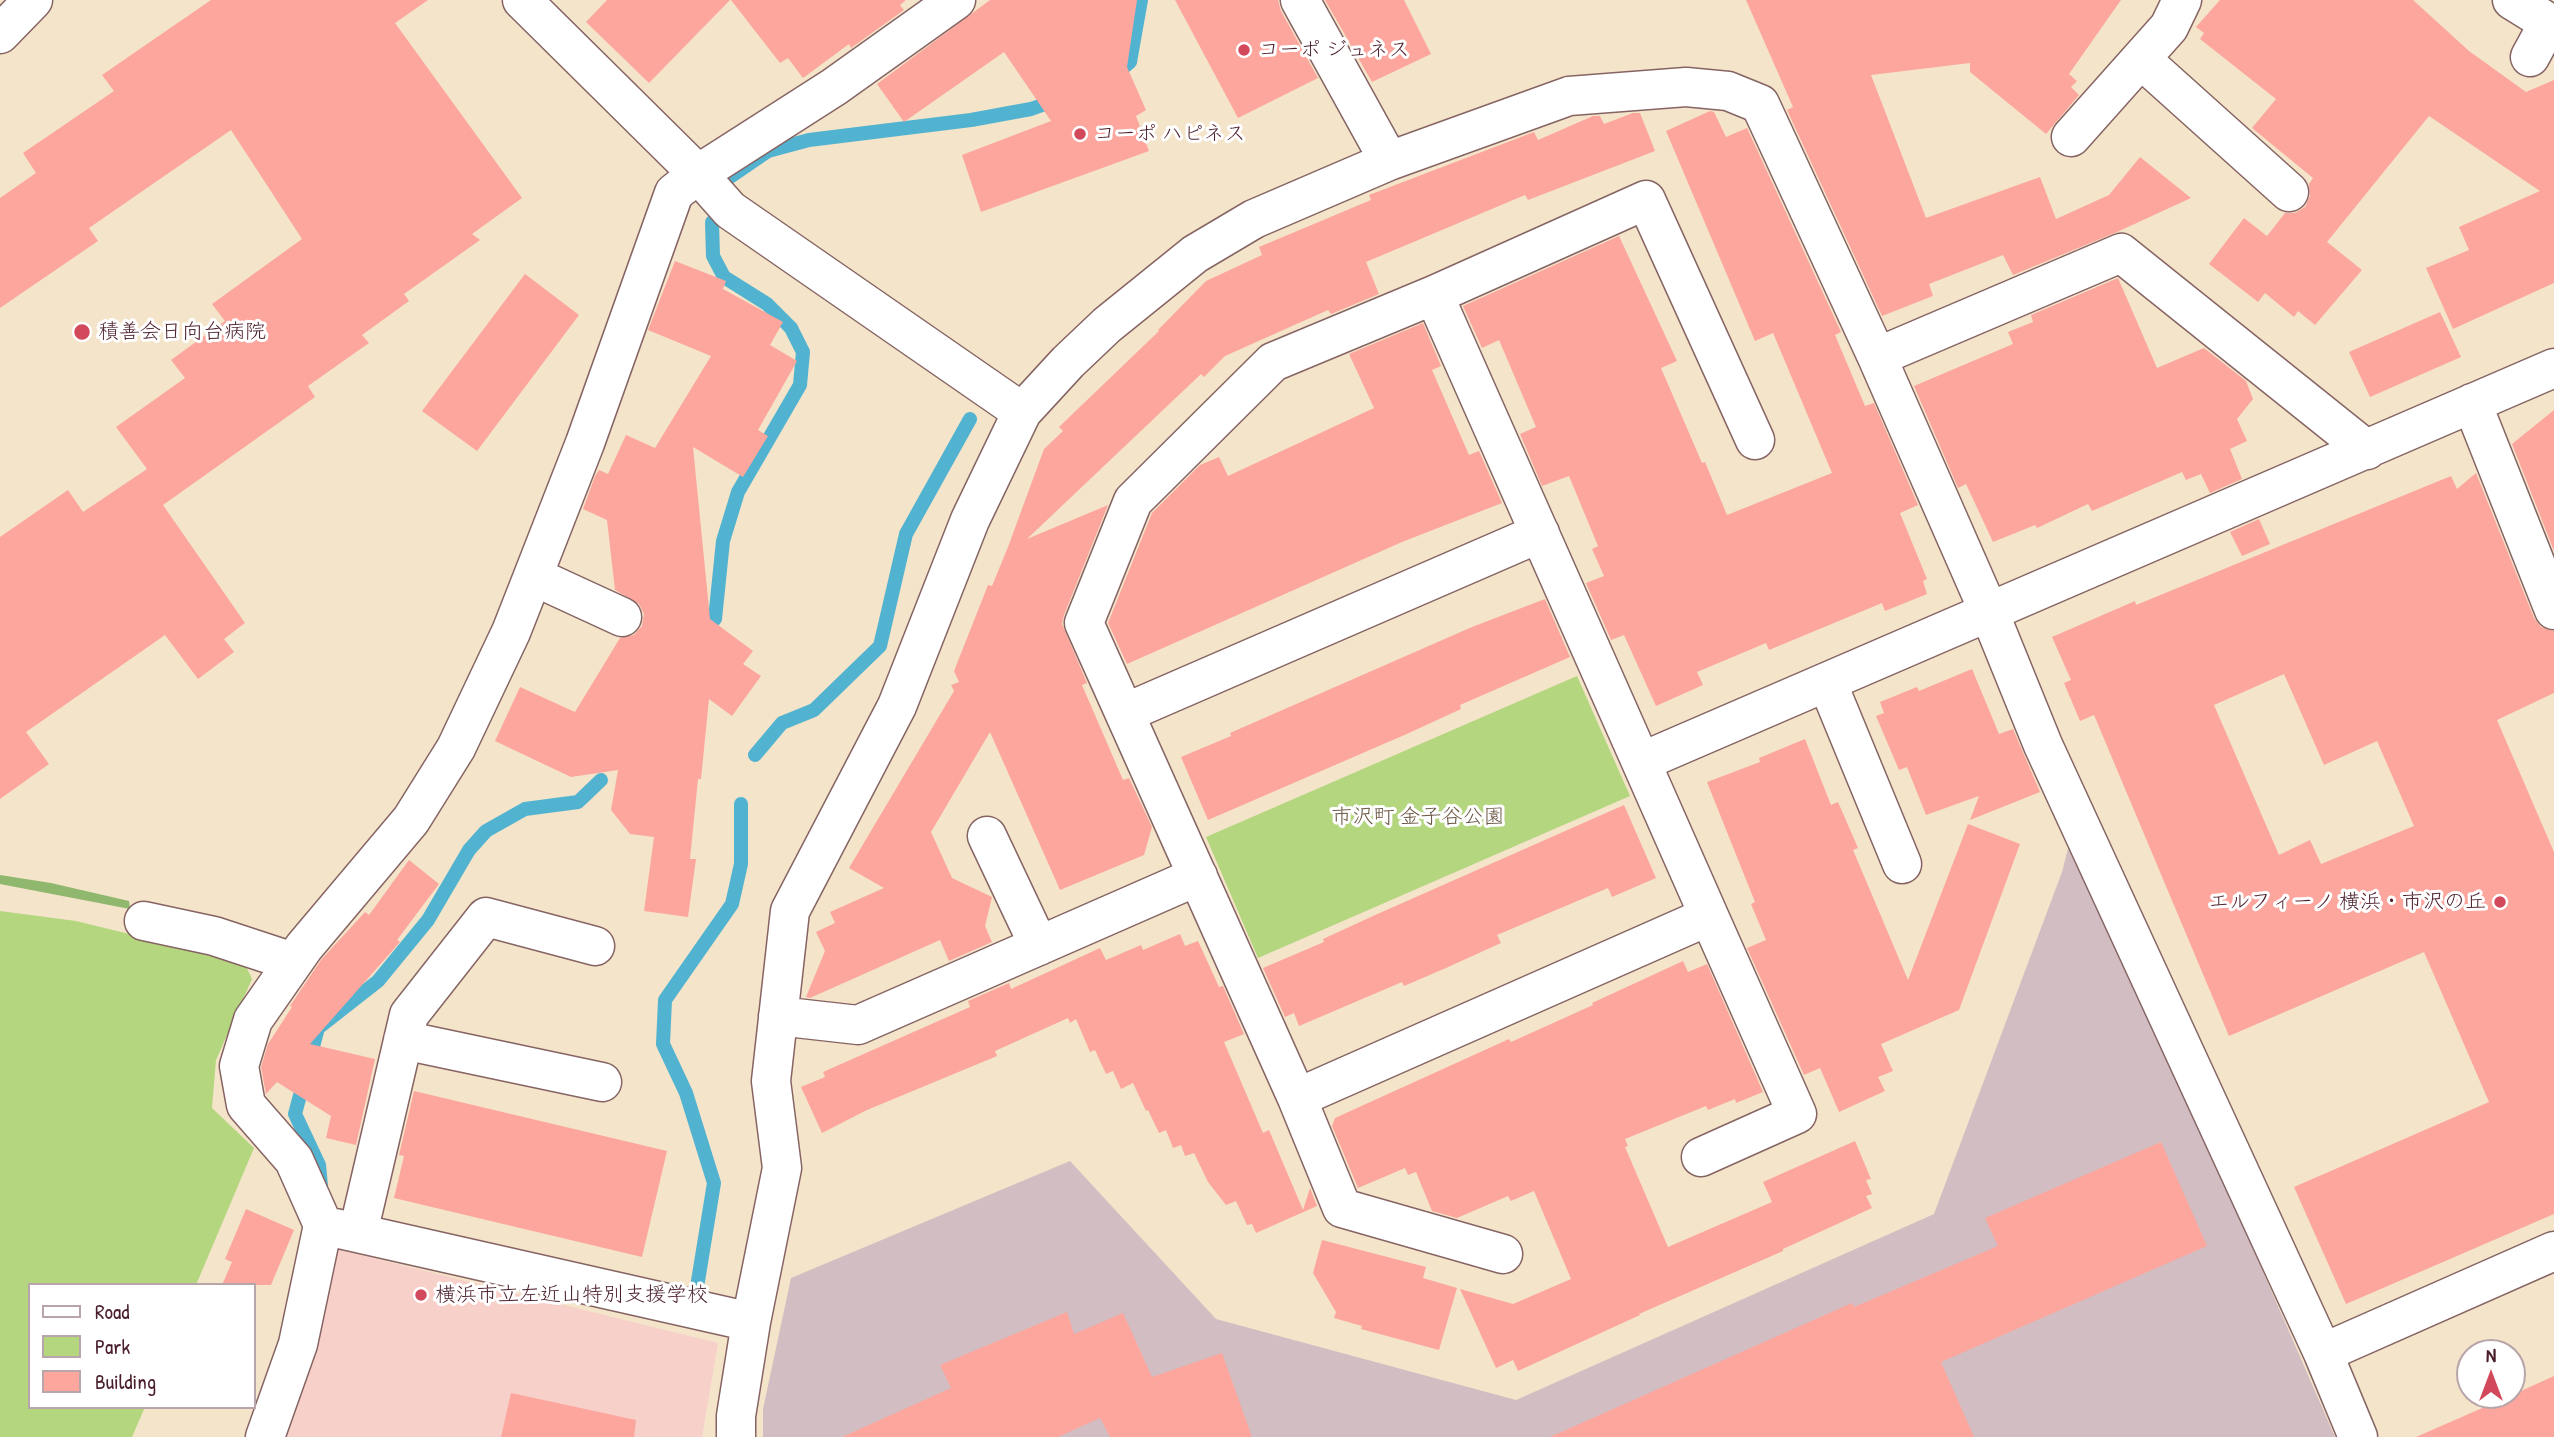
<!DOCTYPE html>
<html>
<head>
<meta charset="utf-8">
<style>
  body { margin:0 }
  #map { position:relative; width:2554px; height:1437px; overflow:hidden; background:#f4e4ca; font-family:"Patrick Hand",sans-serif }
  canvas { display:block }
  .legend { position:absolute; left:28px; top:1283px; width:228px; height:126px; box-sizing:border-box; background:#fff; border:2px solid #b7a5aa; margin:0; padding:9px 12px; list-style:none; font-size:21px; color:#4a1f2b }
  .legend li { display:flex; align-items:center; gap:14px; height:35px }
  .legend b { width:35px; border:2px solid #b7a5aa }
  .north { position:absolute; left:2456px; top:1339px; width:70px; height:70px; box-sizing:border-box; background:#fff; border:2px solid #b7a5aa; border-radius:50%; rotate:0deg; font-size:19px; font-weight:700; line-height:28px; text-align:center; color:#4a1f2b }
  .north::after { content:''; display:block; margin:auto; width:24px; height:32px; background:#d1495b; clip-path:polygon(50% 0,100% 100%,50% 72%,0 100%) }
</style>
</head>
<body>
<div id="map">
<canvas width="2554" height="1437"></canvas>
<ul class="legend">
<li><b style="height:9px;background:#fff"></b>Road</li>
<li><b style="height:19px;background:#b4d67f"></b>Park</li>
<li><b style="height:19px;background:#fca69e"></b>Building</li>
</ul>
<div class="north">N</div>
</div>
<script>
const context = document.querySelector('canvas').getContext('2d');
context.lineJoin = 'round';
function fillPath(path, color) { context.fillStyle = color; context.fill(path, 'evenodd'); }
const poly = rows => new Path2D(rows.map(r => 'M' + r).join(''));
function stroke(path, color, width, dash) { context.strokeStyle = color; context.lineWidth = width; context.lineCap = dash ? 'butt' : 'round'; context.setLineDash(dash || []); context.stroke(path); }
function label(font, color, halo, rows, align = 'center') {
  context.font = font + ' "Patrick Hand","Klee One",sans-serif'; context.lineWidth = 6; context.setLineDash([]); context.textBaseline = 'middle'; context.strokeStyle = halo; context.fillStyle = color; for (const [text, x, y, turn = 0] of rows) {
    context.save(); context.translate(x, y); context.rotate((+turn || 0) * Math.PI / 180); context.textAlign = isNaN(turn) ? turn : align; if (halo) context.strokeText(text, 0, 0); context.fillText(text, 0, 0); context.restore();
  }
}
const built = poly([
  [332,1248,718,1343,702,1437,270,1437]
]);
const industrial = poly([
  [2072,833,2335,1437,763,1437,763,1409,791,1278,1070,1161,1216,1319,1516,1400,1934,1214,2062,872]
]);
const green = poly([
  [1577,676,1630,796,1258,958,1206,837],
  [0,911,76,921,244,962,252,979,216,1060,212,1108,254,1148,196,1285,30,1285,30,1407,145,1407,132,1437,0,1437]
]);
const forest = poly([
  [0,875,51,883,129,901,130,909,0,884]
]);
const stream = poly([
  [1115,75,1130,62,1141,0],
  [730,177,768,151,809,140,971,120,1031,109,1059,99],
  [712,222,713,256,724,277,767,304,791,328,803,352,800,385,738,492,723,541,715,619],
  [755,755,782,723,814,710,880,646,906,534,970,419],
  [321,1186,319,1165,295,1114,318,1028,378,981,428,920,469,850,486,831,525,809,578,802,601,780],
  [698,1281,714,1183,686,1093,663,1044,665,1000,732,904,741,864,741,804]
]);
const building = poly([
  [211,0,428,0,395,23,522,198,472,234,480,240,404,294,409,301,362,335,369,343,308,386,315,397,163,505,245,623,224,639,234,652,198,679,165,635,26,732,49,764,0,799,0,537,68,490,83,512,147,469,116,427,185,378,171,360,225,321,212,304,302,239,231,130,89,228,98,241,0,308,0,198,36,173,23,153,114,91,102,75],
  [607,0,730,0,649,83,586,22],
  [731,0,906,0,900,5,904,10,851,48,849,44,803,78,788,58,780,63],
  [990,0,1137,0,1127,67,1146,110,1136,116,1149,151,981,212,962,155,1051,121,1004,52,904,122,877,84],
  [1175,0,1278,0,1281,11,1318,78,1238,118],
  [1325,0,1404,0,1431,54,1372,82],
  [1746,0,2121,0,2069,74,2077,81,2071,87,2079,95,2046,134,1970,72,1970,63,1871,75,1926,218,2040,177,2056,219,2109,195,2140,157,2191,198,2117,232,2013,275,2003,255,1929,284,1933,296,1882,316,1787,110,1793,107],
  [2220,0,2413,0,2469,51,2526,92,2554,80,2554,283,2453,329,2426,268,2469,250,2459,227,2540,191,2429,116,2327,242,2362,270,2315,325,2298,311,2294,317,2265,293,2258,302,2209,264,2244,218,2267,236,2285,213,2295,213,2305,207,2310,196,2309,184,2313,178,2252,128,2276,99,2200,39,2204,33,2196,27],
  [1710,111,1714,112,1726,137,1747,128,1841,332,1835,335,1865,406,1874,403,1918,505,1900,513,1927,579,1923,581,1927,594,1885,611,1882,603,1769,650,1766,643,1697,672,1703,685,1656,706,1624,635,1611,640,1586,583,1604,576,1592,549,1598,546,1569,476,1542,486,1520,434,1536,427,1499,340,1482,348,1463,306,1619,236,1677,361,1661,368,1702,463,1705,462,1727,515,1832,473,1773,333,1755,341,1666,131],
  [1633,113,1640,113,1655,151,1528,200,1525,195,1366,262,1379,294,1331,314,1328,310,1225,356,1204,377,1201,374,1027,539,1108,505,1064,615,1062,624,1087,683,1082,685,1123,780,1129,778,1152,827,1144,855,1060,890,990,732,931,832,952,878,992,897,985,926,992,942,949,961,940,940,810,998,806,997,825,951,816,932,835,923,830,912,884,888,849,868,954,691,951,685,959,682,954,671,988,585,992,586,1008,547,1044,449,1063,431,1059,427,1159,331,1158,330,1206,281,1262,255,1259,247,1371,200,1369,195,1534,132,1538,140,1593,116,1600,116,1604,124],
  [675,261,726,281,723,289,783,322,770,345,797,361,758,430,768,436,743,477,693,447,710,619,753,651,743,664,761,676,732,716,709,699,701,779,698,779,690,859,696,859,688,917,644,911,654,837,630,834,611,810,618,770,571,777,495,741,520,687,575,712,620,638,634,635,642,626,644,614,639,604,615,590,607,520,583,509,595,476,599,470,608,474,626,435,655,448,711,356,648,330],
  [525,274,579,315,477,451,422,411],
  [2118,278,2157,368,2204,348,2246,381,2253,399,2237,419,2247,441,2230,449,2242,479,2210,493,2201,474,2186,480,2182,472,2092,511,2088,504,2037,528,2035,525,1993,542,1966,484,1958,488,1914,386,2013,344,2008,332,2033,322,2031,315],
  [2440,312,2461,357,2370,397,2349,352],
  [1423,323,1441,366,1432,370,1469,455,1479,451,1502,503,1402,542,1127,664,1108,623,1152,513,1200,465,1219,457,1228,476,1374,408,1349,354],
  [2554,410,2554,551,2512,444],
  [2476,473,2534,618,2541,627,2554,631,2554,693,2497,720,2554,852,2554,1214,2346,1304,2294,1187,2489,1102,2424,952,2229,1036,2094,715,2080,721,2064,683,2071,680,2052,637,2135,601,2136,605,2451,476,2457,489],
  [2284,674,2324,765,2377,741,2414,826,2321,864,2310,840,2279,855,2214,705],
  [2259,519,2270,544,2242,556,2230,532],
  [1545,599,1570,657,1460,705,1461,709,1409,733,1208,820,1181,757,1231,736,1230,733,1472,627],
  [1972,669,1999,734,2013,729,2040,792,1970,820,1979,796,1926,815,1907,767,1899,770,1876,716,1884,713,1880,702,1917,687,1919,691],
  [1805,739,1831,805,1838,802,1858,848,1853,850,1908,980,1968,824,2020,844,1959,1010,1881,1044,1893,1071,1878,1077,1885,1091,1839,1112,1820,1068,1804,1075,1747,948,1766,940,1751,904,1755,902,1707,782,1760,762,1759,758],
  [1624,805,1656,878,1612,897,1608,888,1497,935,1501,943,1446,968,1404,986,1402,982,1299,1026,1294,1013,1285,1017,1263,968,1324,942,1323,939,1373,916],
  [409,860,439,884,397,940,400,942,310,1044,375,1059,356,1145,326,1138,331,1116,277,1082,266,1094,261,1067,268,1044,292,1007,290,1006,321,960,365,912,369,915],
  [1180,934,1185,946,1198,941,1219,987,1223,986,1244,1034,1224,1042,1263,1133,1269,1130,1303,1210,1310,1188,1317,1206,1256,1233,1252,1224,1247,1225,1236,1201,1226,1205,1208,1182,1194,1153,1185,1156,1181,1145,1173,1148,1166,1130,1159,1133,1148,1110,1146,1111,1133,1083,1121,1089,1113,1071,1106,1074,1095,1050,1090,1052,1076,1019,1070,1023,1068,1018,995,1051,997,1056,867,1110,822,1133,801,1087,825,1077,823,1072,970,1007,968,1001,1009,983,1011,989,1100,948,1106,960,1141,945,1143,950],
  [1683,961,1688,972,1707,964,1763,1092,1736,1103,1735,1099,1708,1110,1706,1106,1625,1139,1628,1146,1625,1147,1668,1247,1772,1202,1763,1182,1855,1141,1871,1179,1866,1180,1872,1194,1866,1196,1872,1208,1783,1249,1783,1251,1639,1314,1640,1315,1518,1371,1513,1360,1496,1368,1460,1289,1513,1304,1571,1279,1534,1191,1511,1201,1508,1196,1457,1218,1432,1211,1416,1172,1408,1175,1405,1168,1358,1188,1332,1126,1335,1118,1509,1039,1511,1042,1593,1005,1592,1003],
  [414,1091,667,1151,642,1257,394,1198,404,1156,399,1155],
  [2161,1142,2207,1246,1941,1362,1974,1437,1550,1437,1852,1303,1854,1307,1998,1246,1985,1218],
  [246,1209,294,1230,271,1285,222,1285,232,1262,225,1259],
  [1322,1240,1426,1267,1423,1278,1457,1288,1439,1350,1361,1329,1362,1326,1334,1318,1336,1312,1313,1273],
  [1067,1312,1074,1334,1123,1313,1152,1377,1222,1353,1252,1437,1110,1437,1100,1418,1058,1437,842,1437,951,1388,940,1365],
  [2554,1376,2554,1437,2416,1437,2512,1395],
  [511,1393,636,1420,634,1437,501,1437]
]);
const minor = poly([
  [522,0,698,174,730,210,1022,412],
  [1300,0,1389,161],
  [2512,0,2554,26],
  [0,34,33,0],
  [2530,57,2549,22],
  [2142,60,2289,192],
  [2071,137,2169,27,2182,0],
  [1434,295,1646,200,1755,440],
  [1877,357,2121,253,2367,450],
  [2472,403,2554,610],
  [533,576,622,617],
  [1827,682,1902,864],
  [1125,713,1540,533],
  [1641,762,1709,916,1297,1098,1084,623,1133,501,1273,362,1434,295,1641,762,2554,368],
  [987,836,1039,946],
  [144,921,214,936,293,962],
  [778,1016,858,1025,1198,876],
  [403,1040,602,1082],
  [1297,1098,1342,1208,1503,1254],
  [1701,1157,1797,1114,1709,916],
  [335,1228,751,1322],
  [358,1233,409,1015,486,917,595,946],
  [2323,1353,2554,1251],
  [265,1437,298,1344,323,1225,294,1160,246,1105,239,1066,253,1020,304,947,411,820,456,748,511,632,533,576,585,443,674,193,698,174,834,87,956,0],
  [736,1437,736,1416,751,1322,782,1168,771,1081,790,911,897,706,970,520,1022,412,1068,362,1107,325,1195,254,1254,219,1389,161,1569,96,1686,87,1728,91,1760,104,1877,357,1989,612,2043,745,2323,1353,2358,1437]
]);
const markers = [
  [1244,50,7,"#d1495b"],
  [1080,134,7,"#d1495b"],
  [82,332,9,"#d1495b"],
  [2500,902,7,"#d1495b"],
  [421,1295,7,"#d1495b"]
];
const poiNames = [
  ["コーポ ジュネス",1258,50],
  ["コーポ ハピネス",1094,134],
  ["積善会日向台病院",98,332],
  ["エルフィーノ 横浜・市沢の丘",2486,902,"right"],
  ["横浜市立左近山特別支援学校",435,1295]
];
const parkNames = [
  ["市沢町 金子谷公園",1418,817]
];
fillPath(built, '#f7d0ca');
fillPath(industrial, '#d2bec2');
fillPath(green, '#b4d67f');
fillPath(forest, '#8fb76e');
stroke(stream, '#52b3d1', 14);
fillPath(building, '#fca69e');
stroke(minor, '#866463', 41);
stroke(minor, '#fff', 38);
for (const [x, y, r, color] of markers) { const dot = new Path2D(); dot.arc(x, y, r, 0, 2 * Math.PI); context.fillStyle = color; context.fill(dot); stroke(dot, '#fff', 2.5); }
label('21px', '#4a1f2b', '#fff', poiNames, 'left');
label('21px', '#6a5644', '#fff', parkNames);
</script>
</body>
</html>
